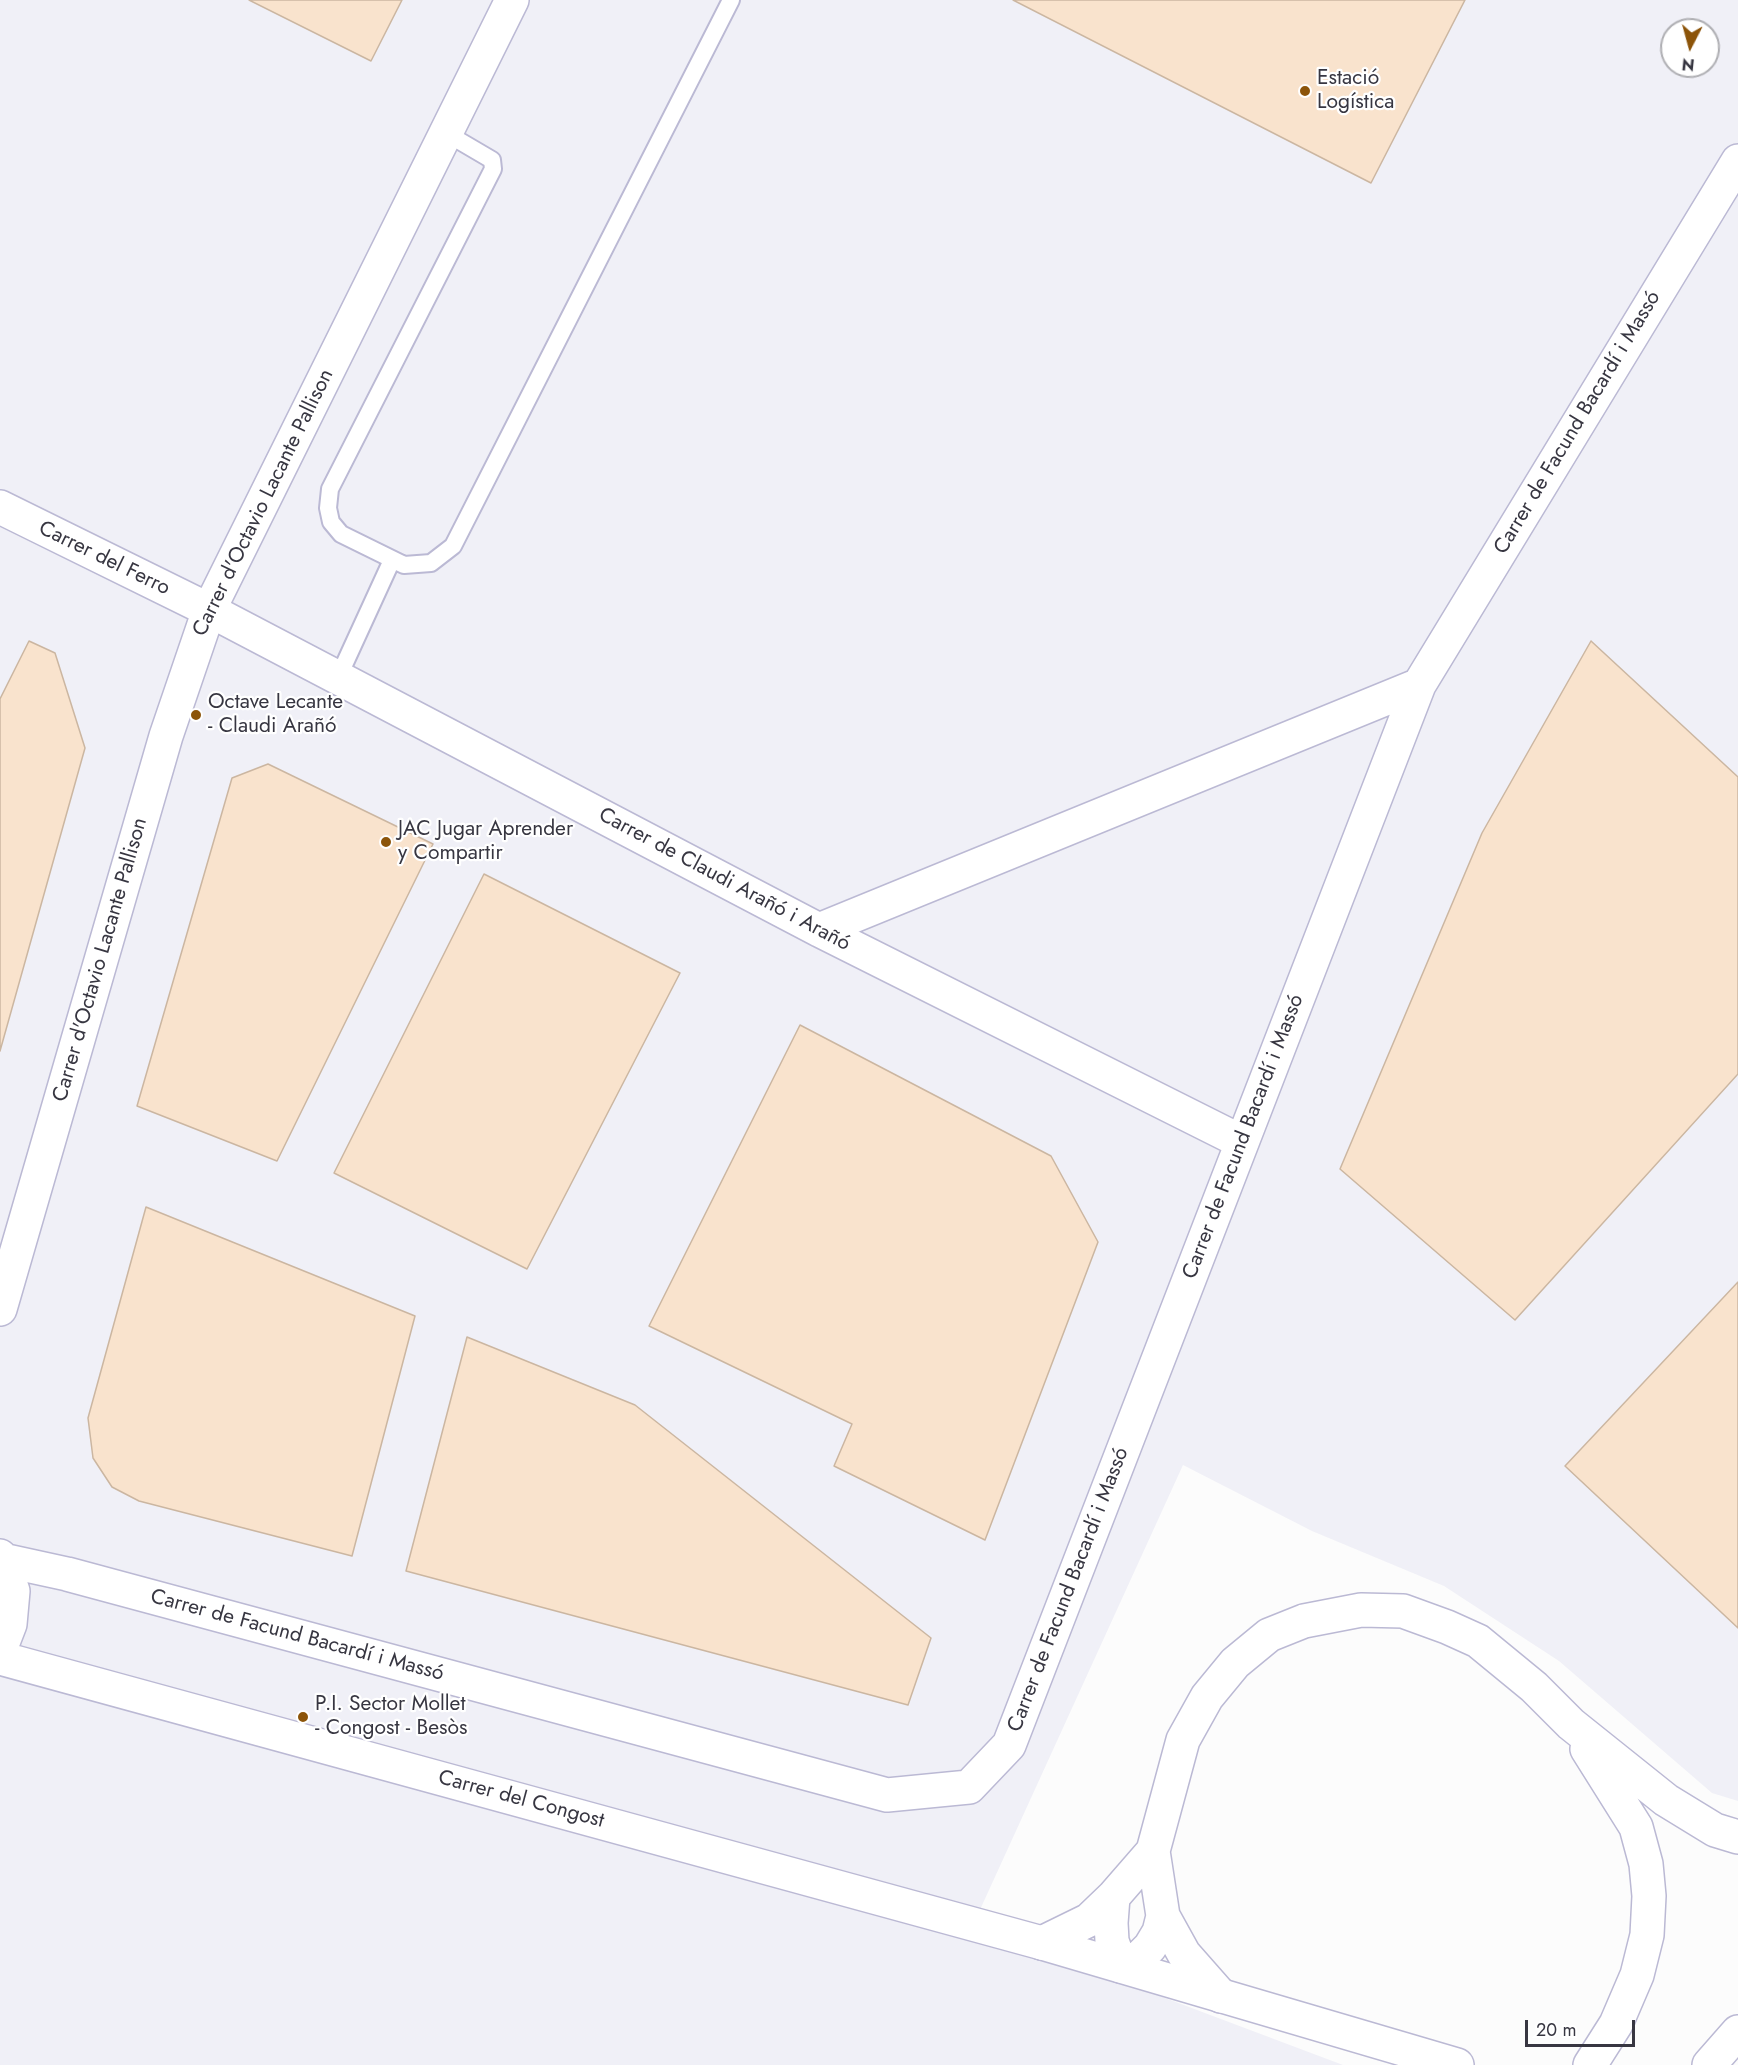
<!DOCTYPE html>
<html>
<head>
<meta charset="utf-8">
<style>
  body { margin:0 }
  #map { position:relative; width:1738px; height:2065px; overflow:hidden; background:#fcfcfc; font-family:Jost,sans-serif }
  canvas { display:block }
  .north { position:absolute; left:1660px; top:18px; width:60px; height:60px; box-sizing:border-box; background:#fff; border:2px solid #afafb3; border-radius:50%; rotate:186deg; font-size:16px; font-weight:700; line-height:24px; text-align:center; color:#373641 }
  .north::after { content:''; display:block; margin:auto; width:21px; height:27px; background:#8c5409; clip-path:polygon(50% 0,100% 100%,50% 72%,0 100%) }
  .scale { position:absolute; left:1525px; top:2020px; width:110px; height:27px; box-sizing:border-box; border:3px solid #373641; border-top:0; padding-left:8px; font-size:18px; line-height:21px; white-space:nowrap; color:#373641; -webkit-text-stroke:4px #fff; paint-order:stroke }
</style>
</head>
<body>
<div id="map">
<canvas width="1738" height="2065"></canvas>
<div class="north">N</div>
<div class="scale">20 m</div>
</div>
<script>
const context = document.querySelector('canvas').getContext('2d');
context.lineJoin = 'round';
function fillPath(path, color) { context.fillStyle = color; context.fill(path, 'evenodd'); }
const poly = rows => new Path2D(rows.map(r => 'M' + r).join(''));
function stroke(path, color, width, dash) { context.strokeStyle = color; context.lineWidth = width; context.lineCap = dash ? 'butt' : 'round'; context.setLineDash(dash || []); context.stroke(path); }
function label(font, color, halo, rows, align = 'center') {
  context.font = font + ' Jost,sans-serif'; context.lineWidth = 4.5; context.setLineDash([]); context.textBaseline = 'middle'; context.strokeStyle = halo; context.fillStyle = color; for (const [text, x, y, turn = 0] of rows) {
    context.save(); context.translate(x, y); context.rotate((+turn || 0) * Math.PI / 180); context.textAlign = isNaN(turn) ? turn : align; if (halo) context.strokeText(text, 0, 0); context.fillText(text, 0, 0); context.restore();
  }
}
const built = poly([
  [0,0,1738,0,1738,1801,1712,1793,1559,1661,1444,1586,1312,1531,1183,1465,968,1936,1128,1984,1343,2065,0,2065],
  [1672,30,1708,30,1708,66,1672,66]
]);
const building = poly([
  [249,0,402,0,371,61,249,0],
  [1013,0,1465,0,1371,183,1013,0],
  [29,641,55,653,85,748,0,1051,0,699,29,641],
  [1591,641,1738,777,1738,1074,1515,1320,1340,1169,1482,833,1591,641],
  [268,764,433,844,277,1161,137,1106,232,778,268,764],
  [484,874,680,973,527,1269,334,1173,484,874],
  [800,1025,1051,1156,1098,1242,985,1540,834,1466,852,1424,649,1326,800,1025],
  [146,1207,415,1316,352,1556,139,1501,112,1487,93,1458,88,1418,146,1207],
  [1738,1282,1738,1628,1565,1466,1738,1282],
  [467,1337,635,1405,931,1638,908,1705,406,1571,467,1337]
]);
const service = poly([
  [446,133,492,160,493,169,330,489,328,508,331,522,341,534,404,565,431,563,453,546,731,0],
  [338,678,392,560]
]);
const minor = poly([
  [0,507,209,610,819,930,1242,1142],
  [819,930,1419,685],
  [0,1309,166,736,209,610,512,0],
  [0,1556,13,1591,10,1624,0,1650],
  [3,1560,67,1574,887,1795,969,1787,1009,1745,1419,685,1738,161],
  [0,1658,1042,1943]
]);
const tertiary = poly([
  [1042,1943,1457,2065]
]);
const motorway = poly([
  [1587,1749,1636,1827,1646,1864,1649,1896,1647,1935,1637,1975,1616,2024,1590,2065],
  [1113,1897,1111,1923,1112,1941,1121,1966,1139,1958,1150,1947,1159,1932,1163,1916],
  [1042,1943,1089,1920,1113,1897,1153,1851],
  [1221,1996,1184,1954,1163,1916,1153,1851,1183,1740,1207,1697,1235,1663,1269,1635,1304,1621,1361,1610,1403,1611,1447,1627,1478,1641,1534,1687,1571,1724,1666,1800,1715,1830,1738,1837],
  [1709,2065,1738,2032]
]);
const markers = [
  [1305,91,6,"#8c5409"],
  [196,715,6,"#8c5409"],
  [386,842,6,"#8c5409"],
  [303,1717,6,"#8c5409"]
];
const poiNames = [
  ["Estació",1317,79],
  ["Logística",1317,103],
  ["Octave Lecante",208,703],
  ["- Claudi Arañó",208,727],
  ["JAC Jugar Aprender",398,830],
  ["y Compartir",398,854],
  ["P.I. Sector Mollet",315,1705],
  ["- Congost - Besòs",315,1729]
];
const streetNames = [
  ["Carrer de Facund Bacardí i Massó",1578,423,-59],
  ["Carrer d'Octavio Lacante Pallison",264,503,-64],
  ["Carrer del Ferro",104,559,26],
  ["Carrer de Claudi Arañó i Arañó",724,880,28],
  ["Carrer d'Octavio Lacante Pallison",101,960,-74],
  ["Carrer de Facund Bacardí i Massó",1244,1137,-69],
  ["Carrer de Facund Bacardí i Massó",1069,1590,-69],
  ["Carrer de Facund Bacardí i Massó",297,1636,15],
  ["Carrer del Congost",521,1800,15]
];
fillPath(built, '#f0f0f7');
fillPath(building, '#f9e3cd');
stroke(building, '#cbb6a1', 1.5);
stroke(service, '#bbb9d4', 20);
stroke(minor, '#bbb9d4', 36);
stroke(tertiary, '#bbb9d4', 36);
stroke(motorway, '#bbb9d4', 36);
stroke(service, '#fff', 16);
stroke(minor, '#fff', 33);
stroke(tertiary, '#fff', 33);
stroke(motorway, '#fff', 33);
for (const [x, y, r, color] of markers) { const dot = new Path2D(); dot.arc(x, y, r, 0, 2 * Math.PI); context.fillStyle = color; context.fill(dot); stroke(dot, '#fff', 2); }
label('21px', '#373641', '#fff', poiNames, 'left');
label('21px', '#373641', '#fff', streetNames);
</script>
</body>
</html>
